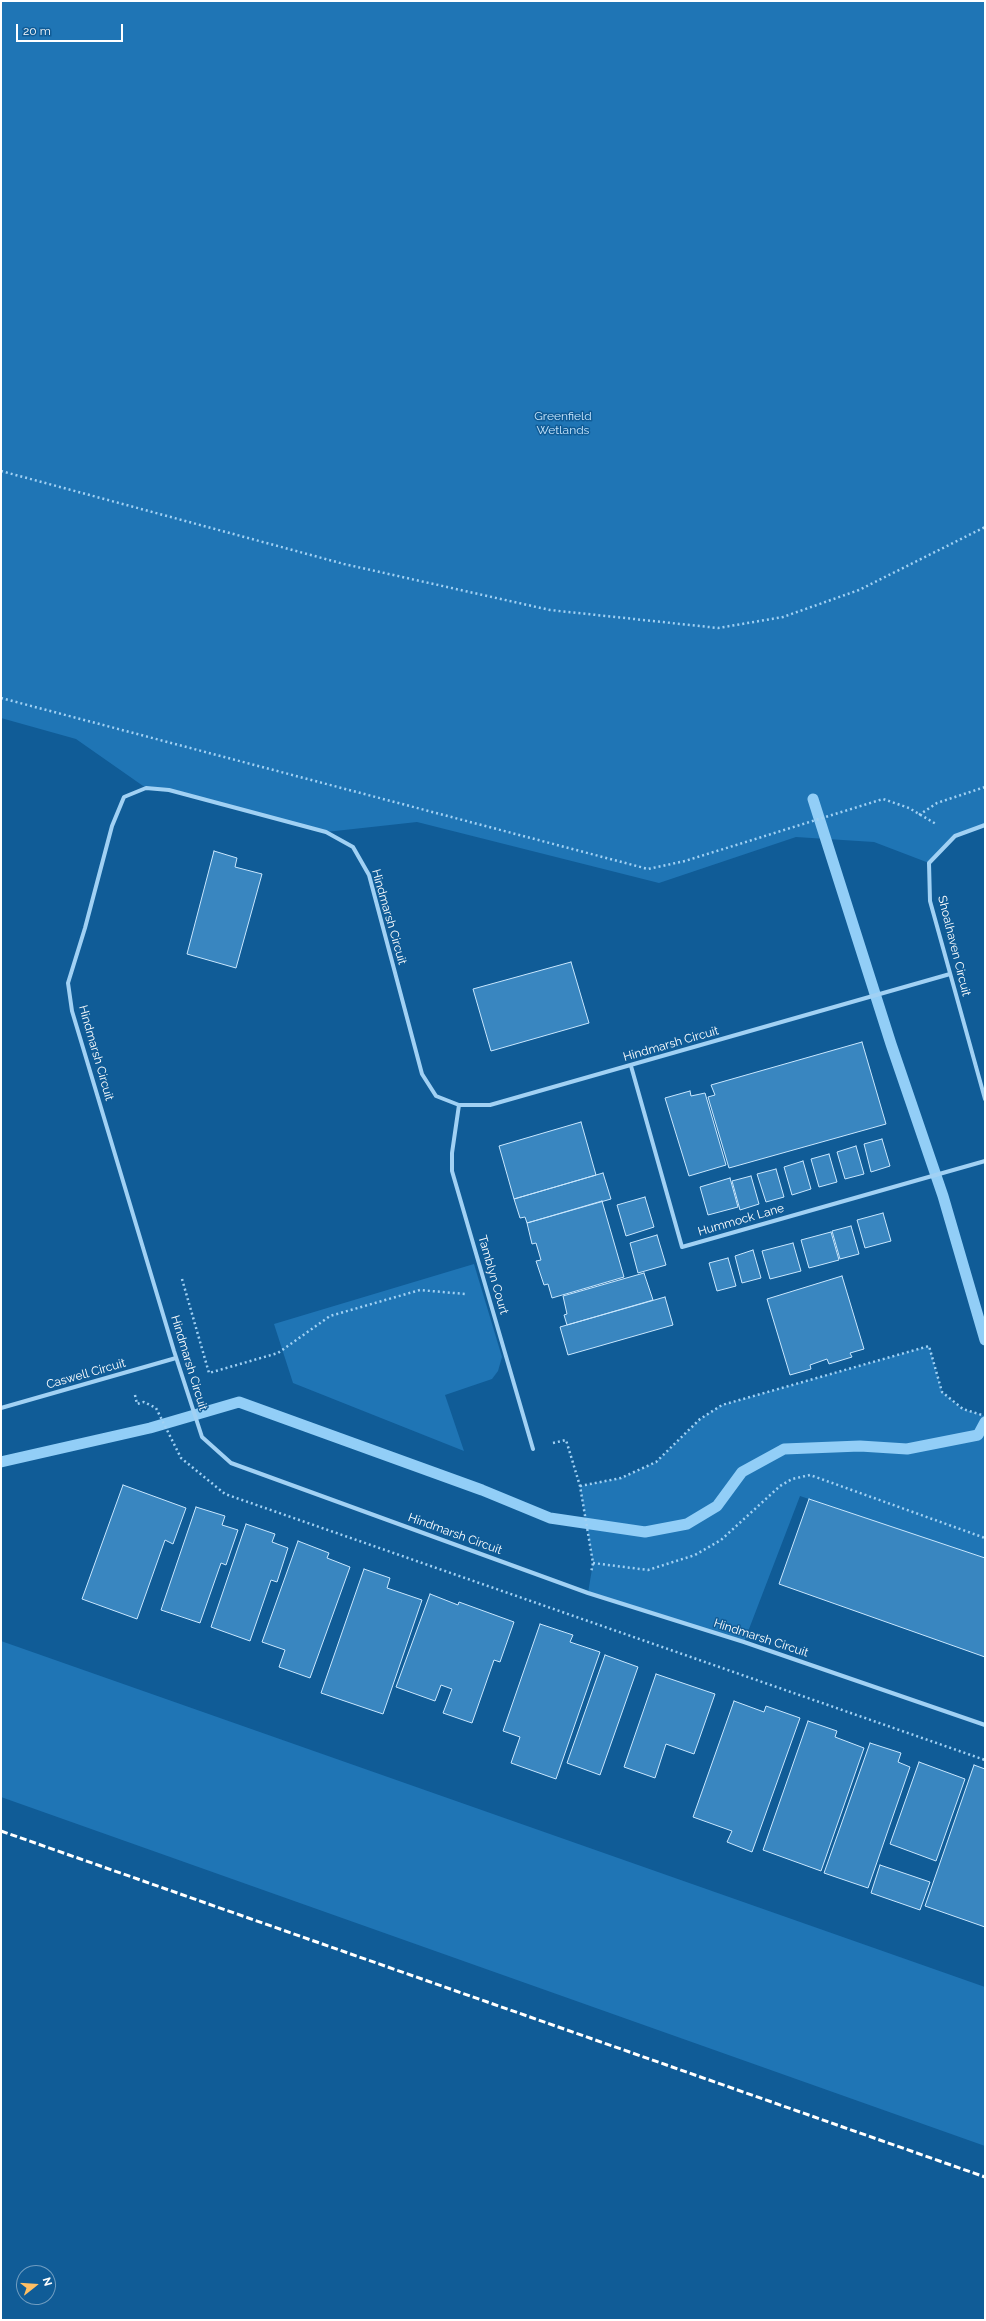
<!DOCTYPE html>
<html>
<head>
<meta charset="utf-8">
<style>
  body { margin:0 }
  #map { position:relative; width:986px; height:2321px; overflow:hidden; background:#105c97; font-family:Raleway,sans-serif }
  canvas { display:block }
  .frame { position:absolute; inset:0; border:2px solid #fff; pointer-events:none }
  .north { position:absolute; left:16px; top:2265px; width:40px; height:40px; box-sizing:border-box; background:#105c97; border:1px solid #709dc1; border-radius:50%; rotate:73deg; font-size:11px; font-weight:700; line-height:16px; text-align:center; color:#fff }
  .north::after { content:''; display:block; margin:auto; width:14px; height:18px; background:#ffbf64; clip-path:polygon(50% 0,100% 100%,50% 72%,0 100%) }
  .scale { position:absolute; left:16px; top:24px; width:107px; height:18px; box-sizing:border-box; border:2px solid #fff; border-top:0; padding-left:5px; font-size:12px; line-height:14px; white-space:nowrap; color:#fff; -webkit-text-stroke:3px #105c97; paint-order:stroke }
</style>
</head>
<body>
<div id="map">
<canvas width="986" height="2321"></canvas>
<div class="frame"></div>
<div class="north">N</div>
<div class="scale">20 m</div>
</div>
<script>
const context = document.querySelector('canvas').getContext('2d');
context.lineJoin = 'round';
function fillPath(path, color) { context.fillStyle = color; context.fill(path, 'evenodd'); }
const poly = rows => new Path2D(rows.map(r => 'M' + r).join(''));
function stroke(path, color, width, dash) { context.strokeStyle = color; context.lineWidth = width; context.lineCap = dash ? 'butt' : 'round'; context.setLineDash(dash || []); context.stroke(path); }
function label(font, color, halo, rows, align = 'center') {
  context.font = font + ' Raleway,sans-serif'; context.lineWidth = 3; context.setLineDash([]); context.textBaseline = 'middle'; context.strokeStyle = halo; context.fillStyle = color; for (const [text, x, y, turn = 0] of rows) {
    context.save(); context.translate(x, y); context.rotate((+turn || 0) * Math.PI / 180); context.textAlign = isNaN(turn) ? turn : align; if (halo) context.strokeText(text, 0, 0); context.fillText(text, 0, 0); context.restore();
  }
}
const green = poly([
  [1,1,985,1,985,825,955,836,929,863,874,842,796,837,659,883,417,822,326,832,169,790,146,788,76,739,1,718],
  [474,1264,502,1357,498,1371,492,1379,445,1395,464,1451,293,1383,274,1324],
  [929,1346,942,1392,963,1409,985,1416,985,1558,800,1496,744,1642,588,1593,593,1563,580,1486,621,1478,656,1462,700,1419,722,1405],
  [1,1641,985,1987,985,2146,1,1797]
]);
const stream = poly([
  [813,799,891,1044,943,1196,985,1340],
  [1,1462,150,1428,239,1402,482,1490,550,1518,645,1532,687,1524,717,1506,742,1472,784,1449,860,1446,907,1449,978,1435,985,1422]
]);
const building = poly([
  [214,851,237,858,235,867,262,874,236,968,187,954,214,851],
  [571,962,589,1023,491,1051,473,989,571,962],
  [862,1042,886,1124,729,1168,708,1097,715,1095,711,1085,862,1042],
  [690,1091,691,1096,705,1093,726,1165,689,1176,665,1098,690,1091],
  [581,1122,596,1175,514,1199,499,1146,581,1122],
  [882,1139,890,1166,871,1172,864,1144,882,1139],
  [856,1146,864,1174,845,1179,837,1152,856,1146],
  [829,1154,837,1182,819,1187,811,1159,829,1154],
  [803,1161,811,1189,792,1195,784,1167,803,1161],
  [776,1169,784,1197,766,1202,757,1174,776,1169],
  [603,1173,611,1199,527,1223,525,1217,520,1218,514,1199,603,1173],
  [751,1176,759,1204,740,1210,732,1181,751,1176],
  [730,1178,738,1207,708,1215,700,1187,730,1178],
  [645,1197,654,1227,626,1236,617,1205,645,1197],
  [602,1201,624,1277,552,1298,548,1284,544,1285,536,1261,541,1260,536,1243,532,1244,527,1223,602,1201],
  [883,1213,891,1241,865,1248,857,1220,883,1213],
  [851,1226,859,1254,840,1259,832,1231,851,1226],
  [831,1232,839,1260,809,1268,801,1240,831,1232],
  [657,1235,666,1265,638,1273,630,1243,657,1235],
  [793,1243,801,1271,770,1279,762,1251,793,1243],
  [753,1250,761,1278,742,1283,735,1256,753,1250],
  [728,1258,736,1286,717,1291,709,1263,728,1258],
  [644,1273,653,1300,567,1325,564,1315,567,1314,563,1296,644,1273],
  [842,1276,864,1349,850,1353,852,1357,829,1364,827,1359,810,1365,811,1369,790,1375,767,1299,842,1276],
  [665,1297,673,1325,568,1355,560,1327,665,1297],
  [123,1485,186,1508,173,1544,165,1540,137,1619,82,1599,123,1485],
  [809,1499,985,1558,985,1657,779,1584,809,1499],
  [196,1507,225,1516,222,1525,238,1530,226,1565,221,1563,200,1623,161,1610,196,1507],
  [246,1524,275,1534,272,1542,288,1548,277,1582,271,1580,250,1641,211,1627,246,1524],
  [298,1541,329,1553,327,1558,350,1567,310,1678,279,1667,285,1650,262,1642,298,1541],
  [364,1569,390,1578,387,1588,422,1600,383,1714,321,1693,364,1569],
  [430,1594,458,1605,459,1602,514,1622,500,1662,494,1660,472,1723,443,1713,452,1689,441,1685,435,1701,396,1687,430,1594],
  [540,1624,573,1635,570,1642,600,1652,556,1779,511,1763,520,1737,503,1731,540,1624],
  [605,1655,638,1667,600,1775,567,1763,605,1655],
  [656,1674,715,1694,694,1754,666,1744,655,1778,624,1767,656,1674],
  [734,1701,764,1712,766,1706,800,1718,752,1852,727,1842,732,1831,693,1817,734,1701],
  [808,1721,837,1731,835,1737,864,1748,821,1871,763,1850,808,1721],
  [870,1743,901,1753,898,1762,910,1767,868,1888,824,1873,870,1743],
  [919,1762,965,1779,936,1861,890,1844,919,1762],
  [974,1765,985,1769,985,1927,925,1906,974,1765],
  [880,1865,930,1882,920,1910,871,1893,880,1865]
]);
const path = poly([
  [1,471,344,564,550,610,718,628,783,617,859,590,985,527],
  [1,698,648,869,685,861,883,799,909,808,936,824],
  [919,815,937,803,985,787],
  [182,1279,209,1373,278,1353,330,1316,420,1290,465,1294],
  [135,1395,137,1404,144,1402,156,1408,181,1458,225,1494,985,1760],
  [553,1443,566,1440,580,1486,593,1563,591,1573],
  [580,1486,621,1478,656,1462,700,1419,722,1405,929,1346,942,1392,963,1409,985,1416],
  [593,1563,648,1570,695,1555,721,1540,780,1486,792,1479,810,1475,985,1538]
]);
const minor = poly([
  [985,825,955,836,929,863,930,901,985,1099],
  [950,974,490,1105,459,1105,436,1096,422,1074,369,875,353,847,326,832,169,790,146,788,124,797,112,826,85,928,68,983,72,1011,174,1351,202,1437,231,1463,588,1593,744,1642,985,1725],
  [631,1066,682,1247,985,1161],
  [459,1105,452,1153,452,1171,533,1449],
  [1,1408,176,1358]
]);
const rail = poly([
  [1,1831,985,2177]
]);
const parkNames = [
  ["Greenfield",563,416],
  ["Wetlands",563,430]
];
const streetNames = [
  ["Hindmarsh Circuit",389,917,74],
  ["Shoalhaven Circuit",954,946,76],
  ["Hindmarsh Circuit",671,1044,-16],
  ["Hindmarsh Circuit",96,1053,74],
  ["Hummock Lane",741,1220,-16],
  ["Tamblyn Court",493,1275,74],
  ["Hindmarsh Circuit",189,1363,73],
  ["Caswell Circuit",86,1374,-16],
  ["Hindmarsh Circuit",455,1534,20],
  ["Hindmarsh Circuit",761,1638,18]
];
fillPath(green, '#1f75b5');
stroke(stream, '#92cef7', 11);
fillPath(building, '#3986c0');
stroke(building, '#c9e7fe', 1);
stroke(path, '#a1d1f4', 2.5, [2, 3]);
stroke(minor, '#a1d1f4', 4);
stroke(rail, '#fff', 3, [7, 3]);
label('12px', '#c9e7fe', '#105c97', parkNames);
label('12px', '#fff', '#105c97', streetNames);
</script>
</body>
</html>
